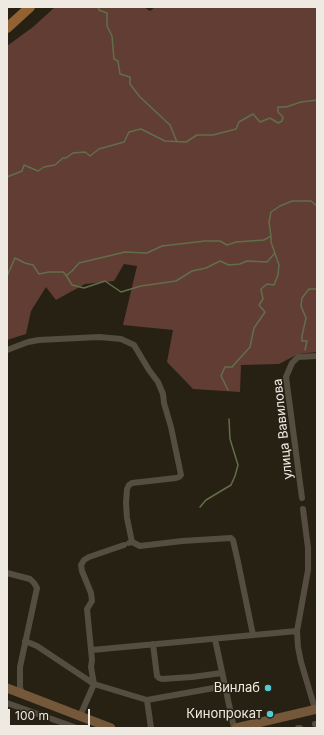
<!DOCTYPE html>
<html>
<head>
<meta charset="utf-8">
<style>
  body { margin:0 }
  #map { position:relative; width:324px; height:735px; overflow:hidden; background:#272114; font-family:Inter,sans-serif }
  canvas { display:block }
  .frame { position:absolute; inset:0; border:8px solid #eeeae2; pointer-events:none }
  .scale { position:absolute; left:8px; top:709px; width:82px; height:18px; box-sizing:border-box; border:2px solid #eeeae2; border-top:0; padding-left:5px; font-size:12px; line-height:14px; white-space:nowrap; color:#eeeae2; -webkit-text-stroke:3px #272114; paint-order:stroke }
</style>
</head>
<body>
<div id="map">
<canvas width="324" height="735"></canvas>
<div class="frame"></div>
<div class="scale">100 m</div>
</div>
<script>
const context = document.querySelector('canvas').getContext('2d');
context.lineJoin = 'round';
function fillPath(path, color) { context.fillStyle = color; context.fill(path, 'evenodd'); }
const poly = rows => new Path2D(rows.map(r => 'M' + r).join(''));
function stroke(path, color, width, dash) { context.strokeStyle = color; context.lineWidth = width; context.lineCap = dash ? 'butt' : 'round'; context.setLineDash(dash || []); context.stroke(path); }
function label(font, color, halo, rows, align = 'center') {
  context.font = font + ' Inter,sans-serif'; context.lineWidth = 3; context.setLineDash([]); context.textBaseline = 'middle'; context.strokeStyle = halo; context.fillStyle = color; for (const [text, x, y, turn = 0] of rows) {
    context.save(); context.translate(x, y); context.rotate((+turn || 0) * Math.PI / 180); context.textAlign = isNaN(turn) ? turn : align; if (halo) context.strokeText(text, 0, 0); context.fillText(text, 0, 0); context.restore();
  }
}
const green = poly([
  [55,7,144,7,150,11,155,7,317,7,317,352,298,354,279,364,241,365,240,392,193,389,167,362,173,330,123,325,137,266,124,264,114,281,85,284,56,300,46,287,31,311,26,334,7,340,7,46,33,27]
]);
const stream = poly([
  [98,7,99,10,107,13,107,26,112,36,114,59,118,61,120,74,130,77,130,84,140,97,170,125,177,142],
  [7,177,22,171,24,165,38,171,44,167,55,165,63,158,66,158,73,153,85,152,90,156,99,149,124,142,129,132,141,129,165,141,186,142,197,135,213,135,236,129,239,122,253,114,260,122,270,118,278,123,282,121,283,117,278,112,278,107,286,107,301,102,317,100],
  [67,275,72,271,79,263,125,252,147,253,162,246,205,241,220,241,227,245,236,242,264,240,271,236],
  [7,276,15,258,25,263,33,265,39,274,49,272,63,272,66,275,72,285,84,288,105,281,121,292,141,286,176,281,192,271,206,268,220,261,229,265,240,264,247,261,267,262,274,254],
  [305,350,307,341,302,341,302,336,306,318,301,306,302,298,309,289,317,289],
  [228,390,221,376,225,367,232,367,250,347,254,328,265,312,259,305,263,299,261,289,267,284,274,285,278,275,279,265,271,242,271,236,269,222,271,212,280,206,292,201,311,201,317,206],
  [200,507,206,500,231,485,235,476,238,465,230,439,229,419]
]);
const street = poly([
  [7,350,28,342,39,340,99,337,121,339,134,345,149,370,158,382,163,394,164,403,171,427,181,475,179,477,176,478,132,483,129,485,127,489,126,503,127,518,132,542],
  [302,498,286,377,292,363,298,357,317,356],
  [303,509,308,548,308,570,297,631,298,647,301,662,315,709],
  [129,543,132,542,140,546,182,541,231,538,233,540,238,562,253,635],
  [7,573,30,579,34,583,37,588,20,667,20,687,22,694],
  [215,639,234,728],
  [25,641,37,646,94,684,147,700,225,686],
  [153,644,157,676,159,678,162,679,192,677,222,673],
  [92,650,297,631],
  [147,700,151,728],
  [7,703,77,728],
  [80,716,94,684,91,667,92,660,87,609,92,601,91,593,82,571,81,565,84,560,89,557,124,545],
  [315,724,317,724],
  [298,728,300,728]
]);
const secondary = poly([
  [7,688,111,728],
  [236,728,317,709]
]);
const primary = poly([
  [7,28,30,7]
]);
const markers = [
  [268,688,4,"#51ccd4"],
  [270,714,4,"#51ccd4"]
];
const streetNames = [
  ["улица Вавилова",283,429,-96]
];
const poiNames = [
  ["Винлаб",260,688],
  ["Кинопрокат",262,714]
];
fillPath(green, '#613d34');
stroke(stream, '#616f49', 1.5);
stroke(street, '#554d3f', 6);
stroke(secondary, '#745839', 9);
stroke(primary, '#936232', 10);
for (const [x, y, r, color] of markers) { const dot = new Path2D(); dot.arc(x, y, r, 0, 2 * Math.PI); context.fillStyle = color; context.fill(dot); stroke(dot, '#272114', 1.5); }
label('13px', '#eeeae2', '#272114', streetNames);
label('13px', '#eeeae2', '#272114', poiNames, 'right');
</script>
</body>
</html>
